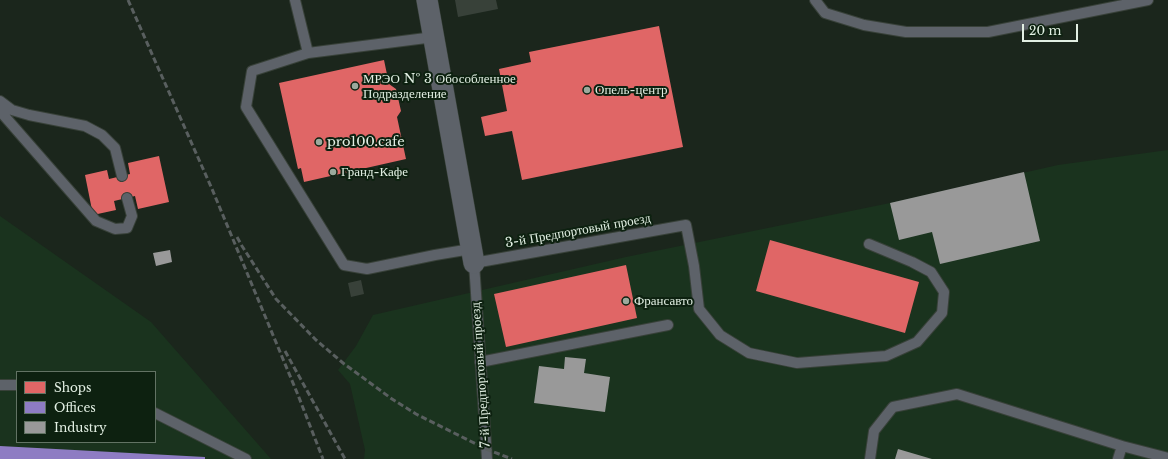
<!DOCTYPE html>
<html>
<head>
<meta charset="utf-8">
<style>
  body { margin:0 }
  #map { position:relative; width:1168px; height:459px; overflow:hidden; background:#1b261c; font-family:"Libre Baskerville",serif }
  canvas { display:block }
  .legend { position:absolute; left:16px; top:371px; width:140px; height:72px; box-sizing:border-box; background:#0d2110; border:1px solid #627364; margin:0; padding:5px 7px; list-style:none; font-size:12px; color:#e2efe3 }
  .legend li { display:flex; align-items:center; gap:8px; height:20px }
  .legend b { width:20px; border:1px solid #627364 }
  .scale { position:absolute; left:1022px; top:24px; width:56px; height:18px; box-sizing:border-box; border:2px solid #e2efe3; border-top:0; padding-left:5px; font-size:12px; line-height:14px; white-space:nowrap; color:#e2efe3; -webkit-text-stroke:3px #0d2110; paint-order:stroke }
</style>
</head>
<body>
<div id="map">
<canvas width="1168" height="459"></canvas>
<ul class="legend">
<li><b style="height:11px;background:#e06666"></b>Shops</li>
<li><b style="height:11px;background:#8e7cc3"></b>Offices</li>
<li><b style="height:11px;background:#999"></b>Industry</li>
</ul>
<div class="scale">20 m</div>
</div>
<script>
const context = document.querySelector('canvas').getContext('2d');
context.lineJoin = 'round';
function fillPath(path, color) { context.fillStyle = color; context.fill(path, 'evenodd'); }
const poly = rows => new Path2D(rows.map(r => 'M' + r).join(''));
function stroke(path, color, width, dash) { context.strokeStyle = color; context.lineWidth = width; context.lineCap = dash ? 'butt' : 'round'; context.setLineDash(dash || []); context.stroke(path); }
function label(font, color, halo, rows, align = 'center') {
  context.font = font + ' "Libre Baskerville",serif'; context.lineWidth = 4; context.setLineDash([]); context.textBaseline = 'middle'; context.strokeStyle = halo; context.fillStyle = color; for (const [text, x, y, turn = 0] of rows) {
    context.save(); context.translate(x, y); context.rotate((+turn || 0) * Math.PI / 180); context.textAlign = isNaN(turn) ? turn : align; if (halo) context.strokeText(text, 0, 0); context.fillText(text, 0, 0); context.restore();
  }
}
const built = poly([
  [1168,150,1168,459,364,459,365,450,350,384,338,370,356,346,373,315,626,257,890,203,1058,165],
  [0,216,151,322,271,459,0,459],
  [17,372,155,372,155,442,17,442]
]);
const shops = poly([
  [659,26,683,147,522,180,512,131,485,136,481,117,507,111,499,69,531,62,529,52],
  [384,60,389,84,396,89,401,111,397,117,406,159,304,182,301,168,298,169,279,83],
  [159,156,169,202,138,209,135,196,114,201,116,210,93,215,85,175,107,170,109,179,130,174,128,163],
  [770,240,919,282,905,333,756,291],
  [626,265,637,318,506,347,494,294]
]);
const offices = poly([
  [0,446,205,457,205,459,0,459]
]);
const industry = poly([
  [1024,172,1040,241,940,264,932,232,899,240,890,203],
  [170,250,172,262,156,266,153,253],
  [565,357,586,359,584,373,610,377,605,412,534,403,539,366,564,369],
  [898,449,932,459,895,459]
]);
const building = poly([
  [455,0,496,0,498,9,458,17],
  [361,280,364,294,351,297,348,283]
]);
const lane = poly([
  [295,0,308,53,434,37],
  [815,0,825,13,864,25,906,32,988,32,1148,0],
  [308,53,252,71,246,107,344,265,367,269,435,255,471,249],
  [0,101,12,110,29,115,85,126,102,135,115,148,122,176],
  [0,111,96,221,115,229,127,228,132,216,127,198],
  [480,362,668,325],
  [0,385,17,385],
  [155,413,246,459],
  [487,459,474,263,686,225,694,266,699,309,720,335,749,353,797,363,886,356,917,342,942,313,944,292,931,272,912,262,869,244],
  [870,459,874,431,893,407,957,394,1122,446],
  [1118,459,1122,446,1168,458]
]);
const street = poly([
  [427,0,474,263]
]);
const rail = poly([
  [128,0,212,189,298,395,323,459],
  [237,237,242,246,276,299,316,340,343,363,392,399,416,414,486,449,512,459],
  [285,351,345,459]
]);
const markers = [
  [355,86,4,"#9ca99d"],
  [587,90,4,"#9ca99d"],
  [319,142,4,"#9ca99d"],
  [333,172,4,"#9ca99d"],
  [626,301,4,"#9ca99d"]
];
const poiNames = [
  ["МРЭО № 3 Обособленное",363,79],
  ["Подразделение",363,94],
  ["Опель-центр",595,90],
  ["pro100.cafe",327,142],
  ["Гранд-Кафе",341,172],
  ["Франсавто",634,301]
];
const streetNames = [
  ["3-й Предпортовый проезд",578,231,-10],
  ["7-й Предпортовый проезд",481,375,-94]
];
fillPath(built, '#1a331e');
fillPath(shops, '#e06666');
fillPath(offices, '#8e7cc3');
fillPath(industry, '#999');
fillPath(building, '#384139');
stroke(lane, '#384139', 12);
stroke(street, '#384139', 22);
stroke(lane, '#5d6269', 10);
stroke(street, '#5d6269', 21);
stroke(rail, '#595f5f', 3, [6, 3]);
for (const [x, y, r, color] of markers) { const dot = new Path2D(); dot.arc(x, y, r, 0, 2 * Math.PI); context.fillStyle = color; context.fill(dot); stroke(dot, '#0d2110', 1.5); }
label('13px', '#e2efe3', '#0d2110', poiNames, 'left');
label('13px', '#e2efe3', '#0d2110', streetNames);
</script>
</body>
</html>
